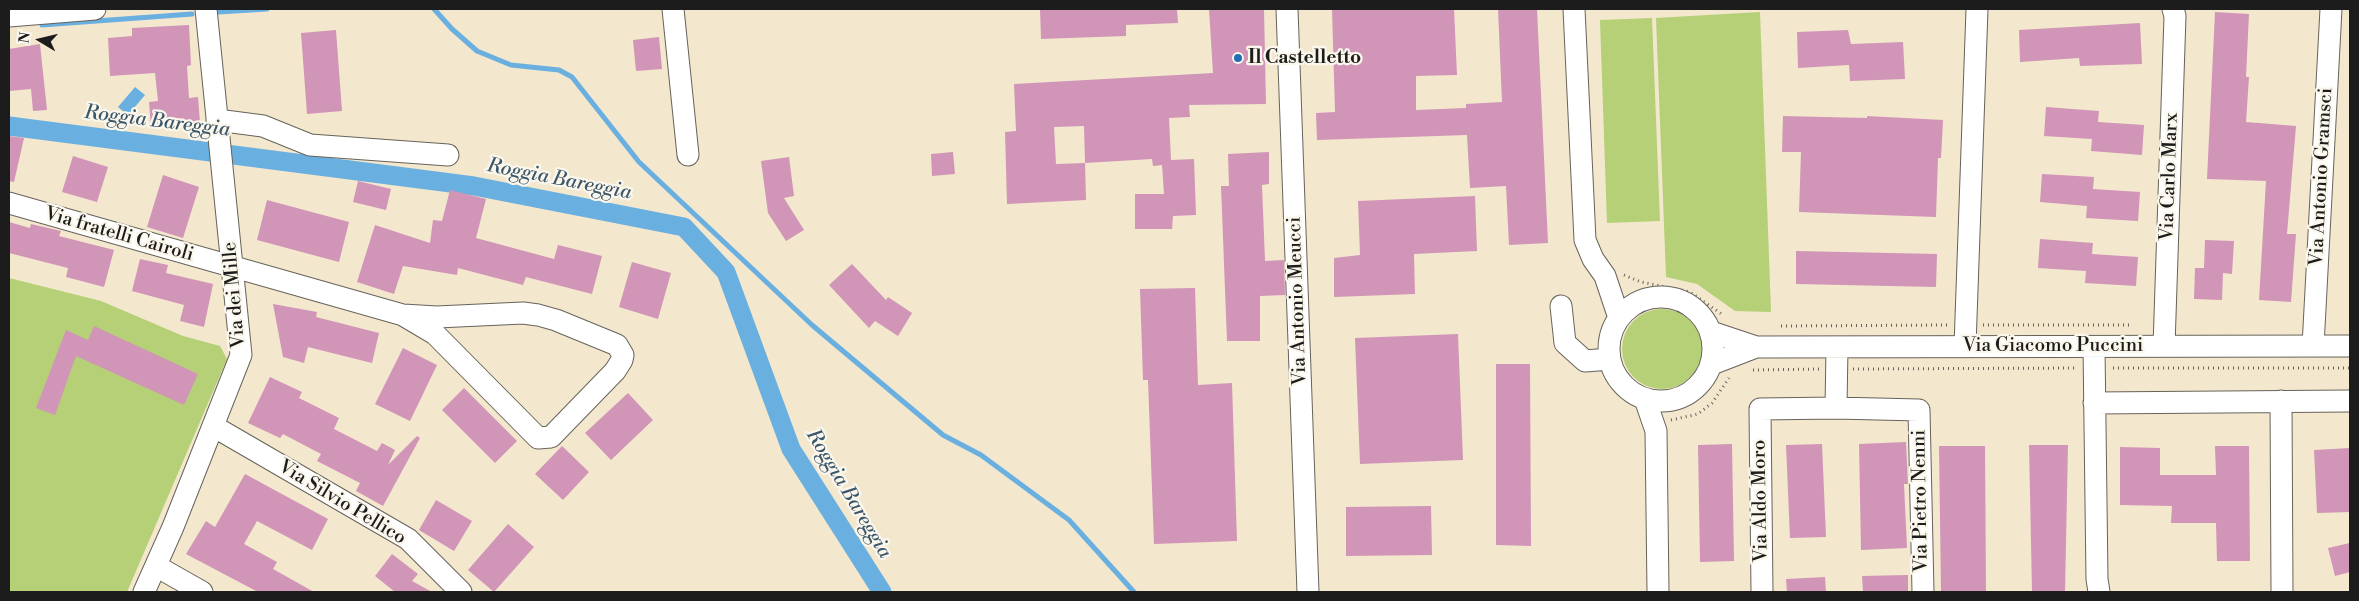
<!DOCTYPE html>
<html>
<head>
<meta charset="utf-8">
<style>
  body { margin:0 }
  #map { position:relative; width:2359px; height:601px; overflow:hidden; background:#f3e7ce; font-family:"Libre Bodoni",serif }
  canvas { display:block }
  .frame { position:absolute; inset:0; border:10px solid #1c1c1c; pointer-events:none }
  .north { position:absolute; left:15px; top:15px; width:50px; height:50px; -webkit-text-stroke:4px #fbf7ec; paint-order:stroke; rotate:279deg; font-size:14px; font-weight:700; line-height:20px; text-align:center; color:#1c1c1c }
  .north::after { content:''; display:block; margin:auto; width:18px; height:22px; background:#1c1c1c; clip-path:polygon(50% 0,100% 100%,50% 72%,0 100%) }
</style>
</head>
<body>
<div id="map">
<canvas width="2359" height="601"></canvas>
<div class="frame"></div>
<div class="north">N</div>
</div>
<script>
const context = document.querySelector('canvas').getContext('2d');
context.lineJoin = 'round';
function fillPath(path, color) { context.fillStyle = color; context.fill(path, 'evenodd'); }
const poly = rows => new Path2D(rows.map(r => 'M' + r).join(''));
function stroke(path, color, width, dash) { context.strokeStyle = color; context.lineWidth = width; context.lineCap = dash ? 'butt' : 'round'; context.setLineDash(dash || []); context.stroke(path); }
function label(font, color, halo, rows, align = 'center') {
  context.font = font + ' "Libre Bodoni",serif'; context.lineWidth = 4.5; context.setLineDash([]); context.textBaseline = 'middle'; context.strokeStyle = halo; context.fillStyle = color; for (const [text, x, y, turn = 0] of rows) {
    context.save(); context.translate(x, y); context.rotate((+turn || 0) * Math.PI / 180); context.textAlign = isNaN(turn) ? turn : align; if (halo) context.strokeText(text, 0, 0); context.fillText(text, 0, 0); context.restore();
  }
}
const green = poly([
  [1760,12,1771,312,1735,311,1697,284,1666,277,1656,18],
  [1652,18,1660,221,1607,223,1600,20],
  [9,278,101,301,183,336,220,346,227,359,127,592,9,592],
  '1622 349a40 40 0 1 1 80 0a40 40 0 1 1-80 0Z'
]);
const water = poly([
  [135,87,145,95,128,115,118,107]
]);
const stream = poly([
  [434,9,452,29,477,51,511,65,559,70,572,77,639,162,812,325,943,435,981,455,1069,520,1134,592],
  [218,12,267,9],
  [42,25,192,14]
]);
const canal = poly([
  [9,126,474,186,684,227,726,272,791,449,882,592]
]);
const building = poly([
  [1040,9,1177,9,1178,23,1126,25,1126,36,1041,39],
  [1209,9,1264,9,1266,104,1189,105,1190,117,1169,118,1171,160,1194,159,1196,215,1173,216,1172,229,1135,229,1135,194,1164,194,1162,165,1153,166,1152,159,1085,163,1084,126,1054,127,1056,164,1085,163,1086,200,1007,204,1005,132,1016,131,1014,84,1213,73],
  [1332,9,1454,9,1457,75,1416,76,1416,110,1466,108,1466,104,1502,102,1498,9,1537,9,1548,243,1509,245,1506,186,1470,188,1467,135,1317,140,1316,113,1335,112],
  [2215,12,2249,14,2246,77,2249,77,2246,122,2296,126,2287,234,2296,234,2291,302,2259,300,2266,181,2207,179],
  [2140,23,2142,64,2080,66,2079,58,2020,62,2019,30],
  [189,25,191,65,187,66,189,98,198,97,200,123,151,127,149,102,158,101,155,73,110,76,108,38,132,36,132,28],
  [336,30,342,111,307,114,301,33],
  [1848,30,1851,44,1903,42,1905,79,1850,81,1849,65,1798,68,1797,32],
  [659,37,662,69,636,71,633,40],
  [40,44,47,110,33,111,31,89,9,91,9,49],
  [2046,107,2099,111,2098,122,2144,125,2142,155,2091,151,2092,139,2044,136],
  [1783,116,1867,118,1867,116,1943,120,1941,158,1938,158,1936,217,1799,212,1801,152,1782,152],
  [9,136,24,138,14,182,9,181],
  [953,152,955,174,932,176,931,154],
  [1269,152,1269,184,1262,185,1265,261,1284,260,1285,295,1260,296,1260,341,1227,341,1221,186,1229,186,1228,154],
  [73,156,108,167,97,202,62,192],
  [789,157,794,196,784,198,804,230,786,241,768,213,761,161],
  [2042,174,2094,177,2093,189,2140,192,2138,221,2086,218,2087,206,2040,202],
  [163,175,199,187,183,238,147,227],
  [358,181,391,189,386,210,353,202],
  [450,190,486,199,476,238,554,259,558,245,602,256,592,294,526,277,523,285,458,268,457,275,403,266,394,294,357,282,375,225,430,243,433,220,442,221],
  [1475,196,1477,251,1414,254,1415,294,1334,297,1334,258,1360,255,1358,201],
  [267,200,349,222,339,262,257,240],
  [9,222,30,228,31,224,61,231,59,236,114,250,104,287,66,277,68,268,9,253],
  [2040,239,2093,243,2092,254,2138,257,2136,286,2085,283,2086,271,2038,268],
  [2205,240,2234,241,2232,274,2223,273,2222,300,2194,299,2195,268,2204,268],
  [1796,251,1937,254,1936,287,1796,284],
  [140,259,168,265,166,273,213,284,204,327,180,321,184,305,132,291],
  [632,262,671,273,658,319,619,307],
  [852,264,886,300,888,297,912,313,898,336,875,321,869,328,829,285],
  [1195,288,1198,385,1232,383,1237,541,1154,544,1148,380,1143,380,1140,289],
  [273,304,317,312,316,317,379,333,372,363,308,347,304,363,283,357],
  [94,326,198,374,184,405,76,356,55,415,36,408,66,330,88,340],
  [1458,334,1463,460,1360,464,1355,338],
  [403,348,437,365,410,421,375,404],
  [1496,364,1530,364,1531,546,1496,545],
  [270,377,302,392,299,398,339,418,334,429,377,451,382,443,395,450,388,465,417,436,420,438,383,506,356,491,360,483,317,461,321,454,283,434,280,438,248,423],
  [464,388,517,441,495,463,442,410],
  [628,393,653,420,611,460,585,433],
  [1906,442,1908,484,1904,484,1907,548,1861,550,1859,444],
  [1732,444,1734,561,1700,562,1698,445],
  [1822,444,1826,537,1790,538,1786,445],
  [2029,445,2068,445,2065,592,2032,592],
  [562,446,589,472,563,500,535,474],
  [1939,446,1985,446,1986,592,1941,592],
  [2215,446,2249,446,2250,561,2217,561,2216,523,2171,523,2172,506,2120,505,2120,447,2160,448,2160,475,2216,475],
  [2350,448,2350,512,2317,513,2314,450],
  [245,474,328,519,312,550,257,521,244,544,277,562,273,569,314,592,258,592,186,554,206,521,215,527],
  [436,500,472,521,454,551,419,530],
  [1431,506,1432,555,1346,556,1346,507],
  [508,524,534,547,494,592,468,570],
  [2350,543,2350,572,2335,576,2328,548],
  [392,554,418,574,412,581,432,592,395,592,375,576],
  [1908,575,1908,592,1863,592,1862,576],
  [1825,577,1826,592,1787,592,1786,579]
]);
const path = poly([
  [1624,275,1641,282,1690,292,1723,315],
  [1983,325,2130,325],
  [1781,326,1947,325],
  [2113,368,2350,368],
  [1853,369,2077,368],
  [1753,370,1820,369],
  [1671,420,1698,414,1712,403,1729,378]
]);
const minor = poly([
  [673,9,688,155],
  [1287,9,1308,592],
  [1574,9,1585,240,1593,259,1605,276,1619,318],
  [9,16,95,9],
  [217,120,263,126,310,145,448,155],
  [9,203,403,315,435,334,538,438,551,437,615,371,622,360,623,355,617,345,556,320,538,315,523,313,437,317,403,315],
  '1609 349a52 52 0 1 1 104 0a52 52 0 1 1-104 0Z',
  [1561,306,1565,343,1585,361,1610,359],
  [1711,332,1756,347,2350,346],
  [1965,346,1977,9],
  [2164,346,2175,16,2173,9],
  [2313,346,2331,9],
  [2094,347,2097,579,2099,592],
  [1712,364,1756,347],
  [1645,399,1656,431,1658,592],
  [2281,401,2282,592],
  [2094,403,2350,401],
  [1836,408,1837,347],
  [213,426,408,539,461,592],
  [156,566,202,592],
  [144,592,173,527,241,355,206,9],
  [1762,592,1760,409,1836,408,1919,410,1923,592]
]);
const markers = [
  [1238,58,5,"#1f6fb2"]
];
const poiNames = [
  ["Il Castelletto",1248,58]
];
const streetNames = [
  ["Via Carlo Marx",2170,177,-88],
  ["Via Antonio Gramsci",2322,177,-87],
  ["Via fratelli Cairoli",119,235,16],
  ["Via dei Mille",235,295,-95],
  ["Via Antonio Meucci",1298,301,-92],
  ["Via Giacomo Puccini",2053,346],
  ["Via Aldo Moro",1761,501,-91],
  ["Via Pietro Nenni",1921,501,-91],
  ["Via Silvio Pellico",342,503,31]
];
const waterNames = [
  ["Roggia Bareggia",157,122,7],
  ["Roggia Bareggia",559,180,11],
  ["Roggia Bareggia",848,494,59]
];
fillPath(green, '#b5d076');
fillPath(water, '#69afdf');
stroke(stream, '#69afdf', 5);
stroke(canal, '#69afdf', 19);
fillPath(building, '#d195b7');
stroke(minor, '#67635a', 23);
stroke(path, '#67635a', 3, [1, 4]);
stroke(minor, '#fff', 21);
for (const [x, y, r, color] of markers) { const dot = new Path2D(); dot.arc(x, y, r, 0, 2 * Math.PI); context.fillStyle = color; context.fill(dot); stroke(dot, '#fbf7ec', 2); }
label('bold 19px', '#1c1c1c', '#fbf7ec', poiNames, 'left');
label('19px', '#1c1c1c', '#fbf7ec', streetNames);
label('italic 20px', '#3b576a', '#fbf7ec', waterNames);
</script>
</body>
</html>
